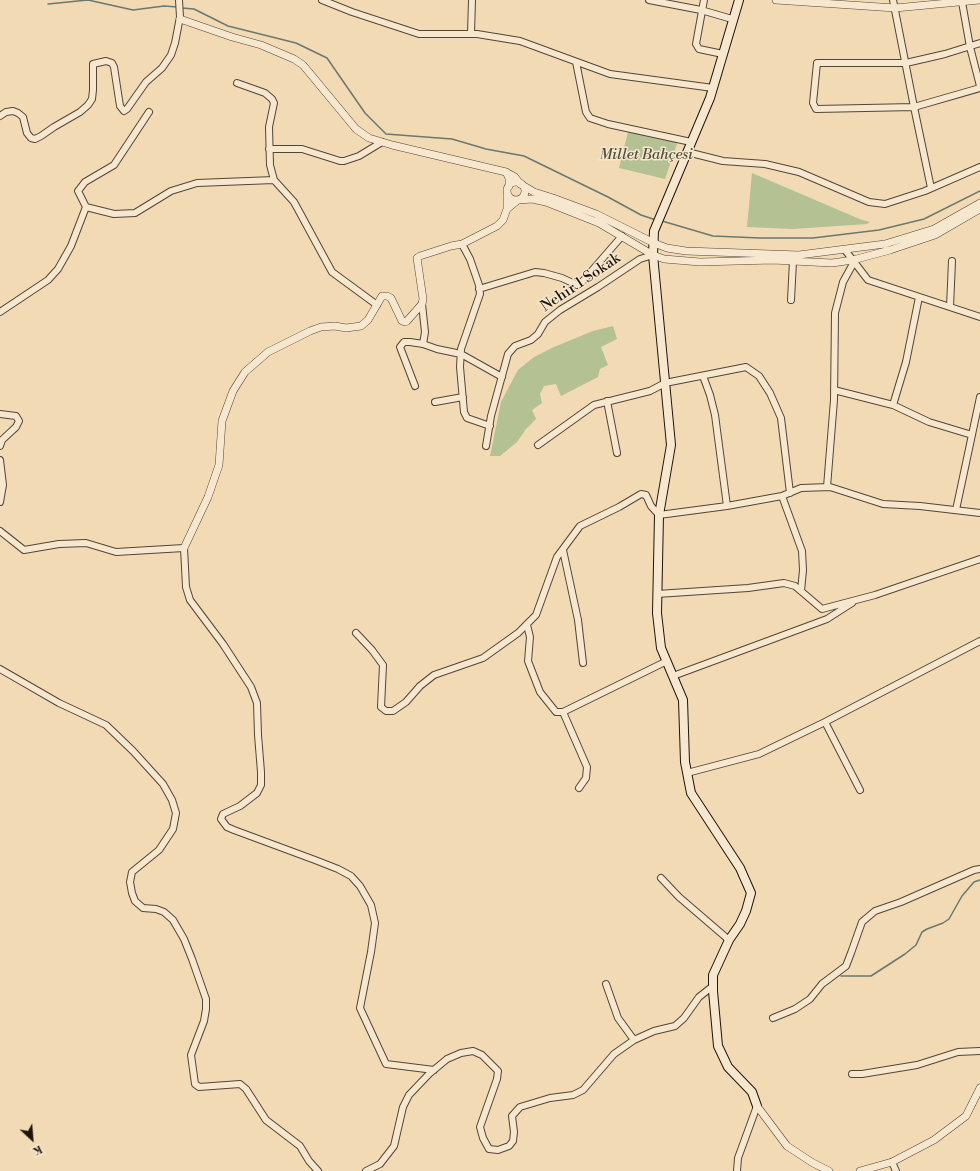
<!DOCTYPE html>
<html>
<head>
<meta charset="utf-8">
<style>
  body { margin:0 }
  #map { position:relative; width:980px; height:1171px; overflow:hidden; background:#f2dab5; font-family:"Libre Bodoni",serif }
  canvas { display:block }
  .north { position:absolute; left:12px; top:1119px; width:40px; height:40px; -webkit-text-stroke:3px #f7e7cf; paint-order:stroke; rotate:154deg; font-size:11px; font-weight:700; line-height:16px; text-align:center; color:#1d150b }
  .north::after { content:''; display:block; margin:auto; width:14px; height:18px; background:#1d150b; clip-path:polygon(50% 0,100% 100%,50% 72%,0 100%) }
</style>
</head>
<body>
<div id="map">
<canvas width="980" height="1171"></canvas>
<div class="north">K</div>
</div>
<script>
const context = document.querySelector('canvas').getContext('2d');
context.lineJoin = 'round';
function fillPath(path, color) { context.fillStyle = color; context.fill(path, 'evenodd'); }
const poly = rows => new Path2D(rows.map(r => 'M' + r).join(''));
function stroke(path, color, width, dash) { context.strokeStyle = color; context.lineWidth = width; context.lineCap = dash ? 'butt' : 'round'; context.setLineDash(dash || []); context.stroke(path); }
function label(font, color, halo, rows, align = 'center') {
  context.font = font + ' "Libre Bodoni",serif'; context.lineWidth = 3; context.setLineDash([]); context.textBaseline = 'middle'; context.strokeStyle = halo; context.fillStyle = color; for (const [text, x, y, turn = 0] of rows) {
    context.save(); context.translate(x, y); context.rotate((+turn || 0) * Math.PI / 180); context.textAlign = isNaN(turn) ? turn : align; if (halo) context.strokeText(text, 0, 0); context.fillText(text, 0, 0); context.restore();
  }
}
const green = poly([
  [628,132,678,141,665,179,619,168],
  [752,173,862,220,870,222,867,224,793,229,747,227],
  [613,326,617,339,601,347,608,365,600,369,598,377,561,396,556,384,544,386,540,394,542,403,532,410,536,419,526,429,517,442,500,456,490,456,501,402,518,370,534,357,554,347,593,331]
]);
const stream = poly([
  [48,4,88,0,133,10,164,6,178,7],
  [182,8,194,9,228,26,296,43,327,58,365,113,386,134,452,139,486,149,524,156,608,197,641,215,656,220],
  [662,221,713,236,760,238,813,238,879,230,924,219,980,191],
  [841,976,871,976,905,954,916,945,922,932,927,929,943,923,949,919,962,896,974,882,980,880]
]);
const minor = poly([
  [322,0,352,12,419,34,477,34,520,41,610,74,713,88],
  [649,0,701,10,732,19],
  [704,0,696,44,699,49,723,54],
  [893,0,914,107,931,188],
  [962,2,970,47,980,86],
  [471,34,472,0],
  [980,43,945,54,906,63,817,63,813,103,816,109,914,107,980,88],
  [576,62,586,112,590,118,608,124,691,142],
  [237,83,265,93,272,99,274,103,269,127,270,165,274,180,294,202,332,272,377,305],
  [0,116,6,112,13,111,18,113,23,117,27,133,31,138,35,139,41,136,54,127,80,112,88,105,92,99,93,90,93,64,106,61,112,63,114,67,120,106,124,111,127,109,146,82,162,68,171,55,175,43,180,17,179,0],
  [269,149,302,149,340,161,344,161,359,156,382,142],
  [687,152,723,161,765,164,799,172,869,202,885,204,925,191,980,167],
  [86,207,114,214,135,213,171,191,197,183,274,180],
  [462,244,470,259,479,285,480,294,461,349,460,367,464,412,467,418,490,426],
  [845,250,868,280,980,317],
  [479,289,535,272,544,273,562,278,577,285,582,282,622,236],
  [791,300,793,261],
  [422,304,425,332,423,344,437,349,461,354,502,377],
  [950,307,952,261],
  [0,312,48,280,58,269,71,246,86,207,78,191,85,182,114,165,149,112],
  [703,376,710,395,715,415,727,506],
  [415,386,400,347,404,342,410,342,423,344],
  [834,390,893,405,929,422,972,435],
  [607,401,617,453],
  [435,402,463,397],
  [893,405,906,362,919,297],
  [0,414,16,416,19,421,16,427,2,440,0,446],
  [538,445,594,405,650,391,665,383,746,367,759,376,770,393,781,418,790,493],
  [486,446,491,416,508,354,515,346,531,340,538,334,545,322,560,310,598,287,640,259,653,255],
  [0,460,3,485,0,502],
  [827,487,834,400,835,313,843,282,854,262],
  [782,496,802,551,803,570,801,591],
  [956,510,980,397],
  [0,531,24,550,59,544,86,543,116,552,184,548,186,587,190,600,223,644,251,687,257,703,258,735,261,772,261,785,257,793,240,806,223,814,221,819,227,827,234,830,315,860,338,869,351,876,360,886,371,905,375,923,371,952,360,1008,386,1064,434,1070],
  [563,550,578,620,583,663],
  [657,594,748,588,784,583,795,586,822,609,875,595,980,559],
  [527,625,530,637,528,661,540,692,556,712,563,712,667,661],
  [356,633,372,650,383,665,381,707,386,711,393,711,406,702,420,686,434,675,483,658,518,633,536,615,557,557,580,526,619,507,641,494,646,495,651,506,659,515,727,506,782,496,801,488,830,487,883,504,920,506,980,513],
  [0,669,59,703,106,725,133,751,163,784,172,800,176,813,173,829,159,850,132,872,130,882,132,893,135,901,143,908,156,909,164,912,173,920,184,939,192,959,206,999,206,1009,204,1021,191,1055,195,1084,199,1087,240,1084,246,1089,266,1120,300,1146,309,1161,318,1171],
  [673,676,827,619,852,603],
  [563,712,587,767,586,778,579,788],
  [825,722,860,790],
  [687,773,759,754,825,722,980,641],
  [661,878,679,897,729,940],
  [606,984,618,1018,634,1040],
  [773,1018,795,1009,810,999,822,984,846,966,851,953,862,922,875,911,901,902,974,870,980,869],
  [852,1074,862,1074,917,1065,958,1052,980,1051],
  [892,1162,896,1171],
  [366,1171,380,1164,394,1146,403,1107,409,1095,429,1074,447,1059,461,1053,473,1051,482,1055,498,1071,497,1079,480,1127,483,1138,489,1149,498,1150,509,1146,513,1141,514,1132,512,1116,520,1107,550,1098,573,1095,583,1090,614,1054,634,1040,654,1031,675,1026,684,1018,699,997,713,986],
  [737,1171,738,1158,757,1106]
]);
const tertiary = poly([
  [776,0,895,8,980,0],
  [180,19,232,37,261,45,294,59,303,65,356,129,369,138,392,145,506,172],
  '507 191a9 9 0 1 1 18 0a9 9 0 1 1-18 0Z',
  [522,185,534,192,553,198,596,214,654,243,667,248,686,251,799,255,885,244,934,229,980,203],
  [509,186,509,178,506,172,515,177,520,184],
  [507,194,507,209,518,200,532,199,546,202,599,223,653,255,664,259,700,262,773,260,832,263,853,260,890,250,935,235,980,209],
  [184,548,208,497,219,465,222,421,233,391,245,372,268,352,310,331,321,327,335,326,346,328,361,326,368,320,382,296,387,296,391,298,402,321,405,322,407,321,422,304,423,299,417,258,420,256,451,246,462,244,497,226,503,220,507,209],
  [757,1106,787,1146,813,1163,829,1171],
  [860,1171,892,1162,934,1140,966,1116,980,1088]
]);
const secondary = poly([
  [739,0,710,98,654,231,653,255,671,445,659,515,657,613,661,648,683,700,685,762,691,793,740,868,751,893,746,911,740,924,729,940,713,975,713,991,718,1046,728,1067,752,1092,757,1106]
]);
const parkNames = [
  ["Millet Bahçesi",646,155]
];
const streetNames = [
  ["Nehir 1 Sokak",581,283,-34]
];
fillPath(green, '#b4c192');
stroke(stream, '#697870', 1.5);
stroke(minor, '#524636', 8);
stroke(tertiary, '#524636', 8);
stroke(secondary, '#1d150b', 10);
stroke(minor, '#f7e7cf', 6);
stroke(tertiary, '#f7e7cf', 7);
stroke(secondary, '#f7e7cf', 8);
label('italic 15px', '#52513a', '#f7e7cf', parkNames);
label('15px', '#1d150b', '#f7e7cf', streetNames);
</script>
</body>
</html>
